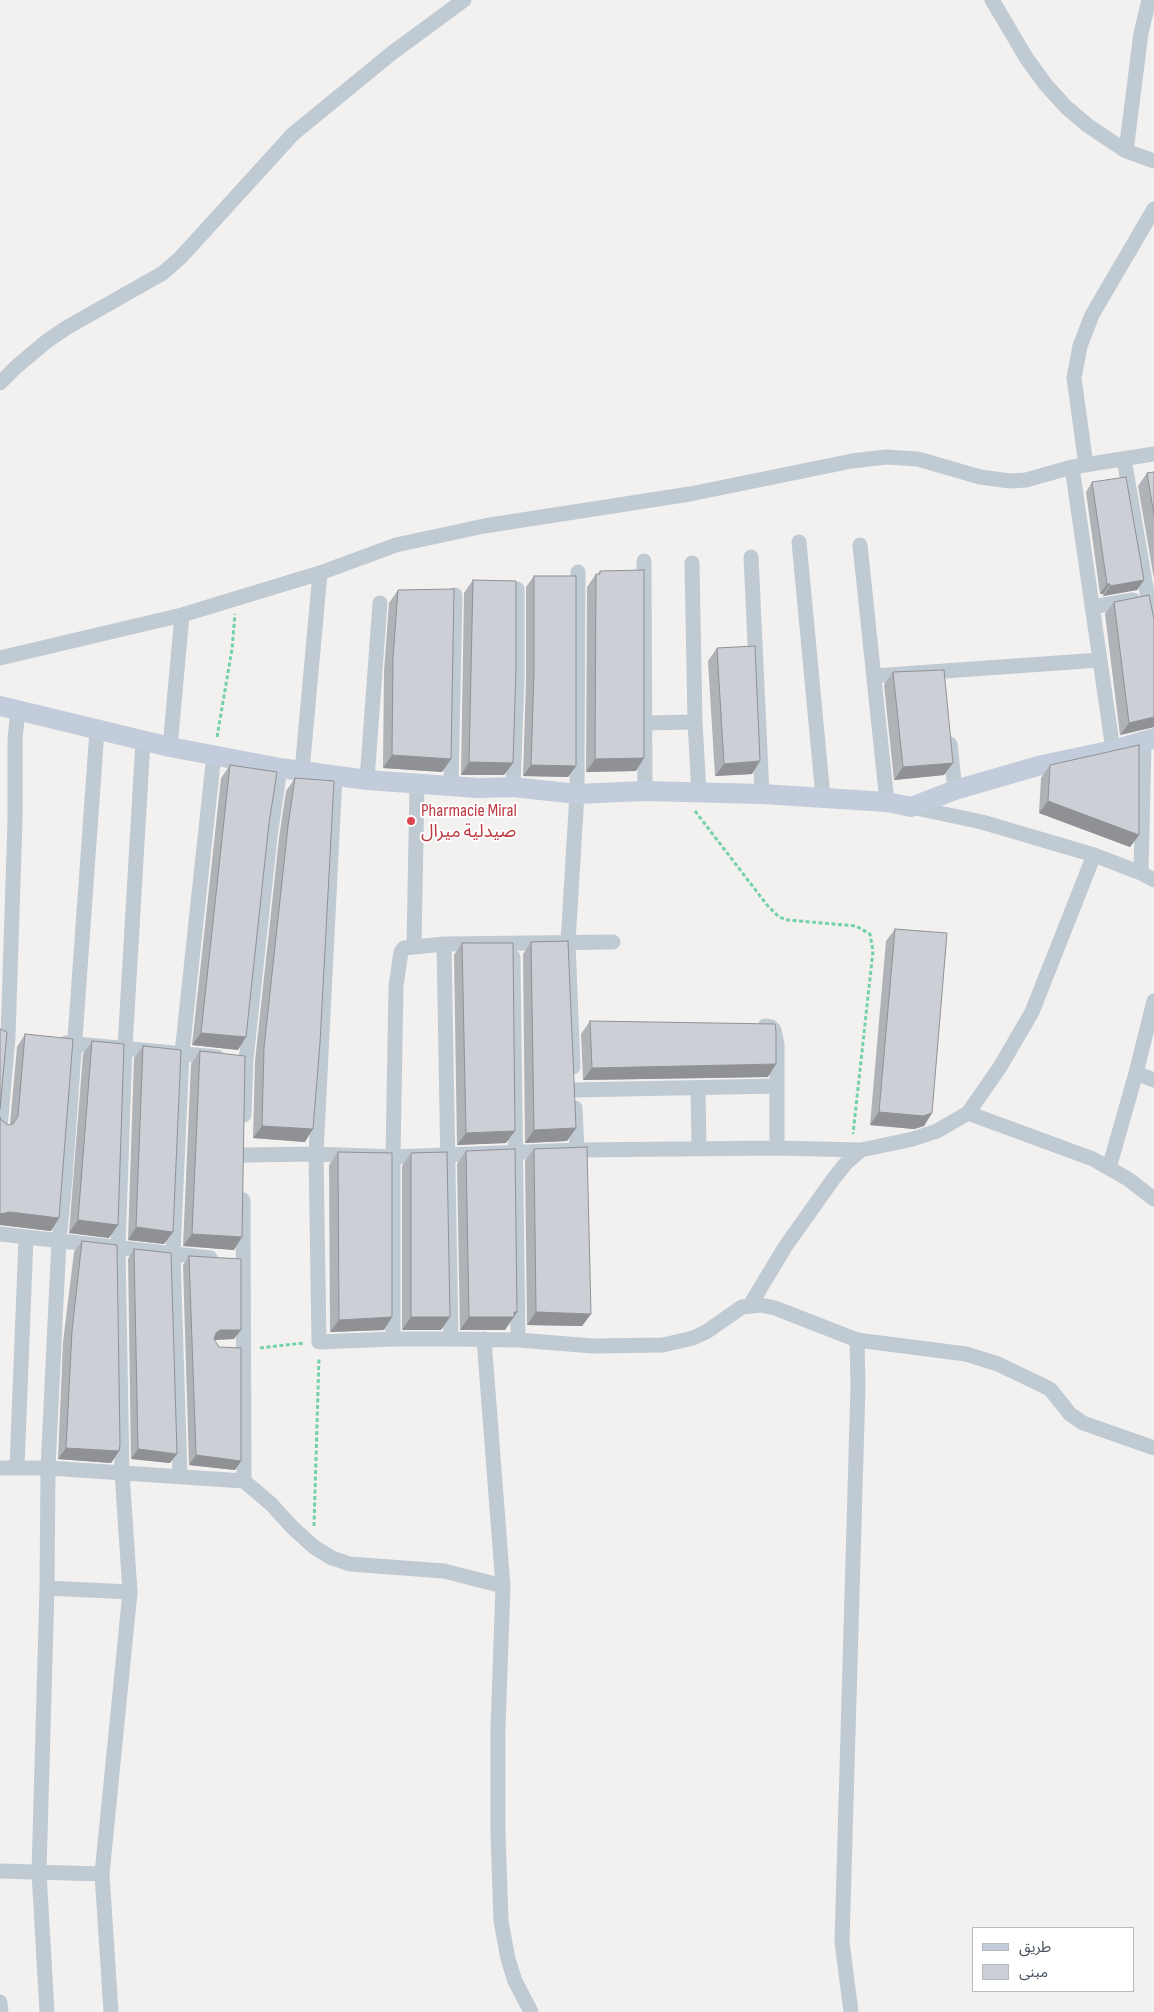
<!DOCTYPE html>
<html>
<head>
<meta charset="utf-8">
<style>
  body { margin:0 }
  #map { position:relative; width:1154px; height:2012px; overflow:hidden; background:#f3f0f0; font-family:"Sofia Sans Condensed","Noto Sans Arabic",sans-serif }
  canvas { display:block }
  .legend { position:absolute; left:972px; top:1927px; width:162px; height:65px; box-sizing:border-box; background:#fff; border:1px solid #b5babf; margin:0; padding:6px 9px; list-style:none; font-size:15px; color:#47525f }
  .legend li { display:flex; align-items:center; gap:10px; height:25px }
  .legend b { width:25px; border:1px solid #b5babf }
</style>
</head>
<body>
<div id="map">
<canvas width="1154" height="2012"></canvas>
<ul class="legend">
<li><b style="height:6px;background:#c2ccda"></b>طريق</li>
<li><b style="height:14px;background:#cccfd5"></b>مبنى</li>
</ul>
</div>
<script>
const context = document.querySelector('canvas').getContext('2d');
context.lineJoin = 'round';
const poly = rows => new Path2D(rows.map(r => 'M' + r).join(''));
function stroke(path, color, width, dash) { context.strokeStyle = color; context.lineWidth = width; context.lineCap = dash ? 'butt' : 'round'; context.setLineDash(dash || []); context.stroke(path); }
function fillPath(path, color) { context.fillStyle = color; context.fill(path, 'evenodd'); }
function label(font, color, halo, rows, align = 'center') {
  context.font = font + ' "Sofia Sans Condensed","Noto Sans Arabic",sans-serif'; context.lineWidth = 4; context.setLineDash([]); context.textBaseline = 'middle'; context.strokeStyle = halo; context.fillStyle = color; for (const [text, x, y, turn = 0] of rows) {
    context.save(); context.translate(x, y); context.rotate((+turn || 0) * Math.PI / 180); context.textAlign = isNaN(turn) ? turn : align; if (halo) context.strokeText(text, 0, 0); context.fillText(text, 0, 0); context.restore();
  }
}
const path = poly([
  [217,737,232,649,235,614],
  [695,811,767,905,779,917,788,920,856,926,870,934,873,951,853,1134],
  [260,1348,304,1343],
  [314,1526,319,1357]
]);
const street = poly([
  [992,0,1027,59,1046,85,1066,107,1087,125,1126,151,1154,161],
  [1126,151,1141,33,1149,0],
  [0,383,16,367,47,341,66,328,163,273,181,257,293,134,392,53,464,0],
  [1124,459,1154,634],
  [1086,465,1074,378,1080,346,1092,315,1154,209],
  [1072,467,1113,750],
  [799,542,823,797],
  [860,545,887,802],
  [751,557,762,794],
  [644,561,645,791],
  [692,563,695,722,699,793],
  [1092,607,1133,600],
  [0,658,182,615,320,573,396,545,484,526,690,494,852,461,886,457,918,459,980,477,1010,481,1026,480,1072,467,1154,454],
  [874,676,1100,660],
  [645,723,695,722],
  [950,744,955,790],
  [170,747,182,615],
  [302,771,320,573],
  [335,776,316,1154,319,1342,393,1339,451,1339,518,1340,593,1346,663,1345,693,1338,706,1332,742,1307,761,1305,775,1308,857,1340,966,1354,998,1364,1050,1389,1070,1414,1083,1423,1154,1448],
  [367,780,380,603],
  [451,786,455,595],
  [513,787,517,681,517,589],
  [911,807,982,822,1094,855,1141,873,1154,880],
  [1141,873,1144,742],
  [444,944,451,1339],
  [414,946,417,784],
  [513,957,518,1340],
  [765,1026,771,1027,774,1030,777,1044,777,1148],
  [66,1043,217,1057],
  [573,1067,568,942,577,794,578,572],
  [1136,1073,1154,1080],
  [698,1088,699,1149],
  [574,1090,777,1086],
  [575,1108,577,1150],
  [968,1113,1093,1159,1128,1179,1154,1199],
  [244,1115,246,1060,270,837,280,768],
  [0,1128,8,1037,15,821,15,739,18,711],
  [243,1155,316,1154,393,1157,577,1150,777,1148,861,1150],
  [1109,1168,1136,1073,1154,1001],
  [243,1200,244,1481],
  [0,1234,210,1258],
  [750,1305,785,1247,834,1178,847,1162,861,1150,913,1139,937,1131,968,1113,1000,1067,1032,1012,1094,855],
  [393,1339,393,1157,396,986,401,952,404,948,444,944,613,942],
  [484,1339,503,1586,498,1728,498,1833,501,1921,508,1959,515,1981,531,2012],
  [17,1467,26,1238],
  [0,1468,48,1468,244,1481,271,1504,293,1528,314,1547,332,1558,350,1564,444,1571,503,1586],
  [180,1477,173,1254,182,1053,214,754],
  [47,1588,130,1592],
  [0,1871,102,1874],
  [0,2002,1,2012],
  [47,2012,39,1872,47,1588,48,1468,59,1241,65,1179,97,730],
  [111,2012,102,1874,130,1592,122,1473,118,1248,125,1047,143,741],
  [851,2012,842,1942,858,1386,857,1340]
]);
const secondary = poly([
  [0,706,170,747,280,768,367,780,478,788,513,787,577,794,645,791,762,794,887,802,911,807,955,790,1038,766,1113,750,1154,738]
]);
const wall = poly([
  [1154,472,1154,579,1138,486,1147,473],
  [1092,482,1144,580,1137,590,1103,596,1103,594,1100,594,1086,492],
  [600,571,636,771,586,772,587,587,596,574,598,574],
  [534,576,576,766,568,777,523,776,526,681,526,587],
  [473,580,513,763,504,775,461,775,464,593],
  [398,590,451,759,442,772,383,768,384,671,389,603],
  [1114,602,1154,727,1120,735,1105,614],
  [717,648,752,774,715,776,708,661],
  [893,672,953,763,944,775,894,780,884,685],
  [230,765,238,1050,192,1045,221,778],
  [1050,765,1139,835,1130,847,1039,813,1041,778],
  [295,778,305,1142,253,1138,255,1061,279,838,286,791],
  [895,929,932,1113,924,1126,914,1129,870,1125,886,941],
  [531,942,576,1128,567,1141,525,1143,523,954],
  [462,943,506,1143,457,1145,454,955],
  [590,1021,768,1077,583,1080,581,1034],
  [25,1034,51,1231,1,1225,1,1120,8,1125,10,1124,17,1047],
  [92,1041,109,1238,69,1233,83,1054],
  [143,1046,173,1232,164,1244,128,1240,134,1058],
  [200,1051,234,1250,183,1246,191,1064],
  [534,1149,591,1314,582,1326,527,1325,525,1161],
  [466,1151,517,1312,505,1330,460,1330,457,1164],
  [338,1152,392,1317,384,1330,330,1332,329,1165],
  [411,1153,450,1317,441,1330,402,1330,402,1166],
  [82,1241,119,1451,111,1463,58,1459,63,1342,74,1252],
  [134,1249,170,1463,131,1459,128,1259],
  [189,1256,241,1330,234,1339,215,1340,241,1461,235,1470,189,1465,183,1265]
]);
const shadedWall = poly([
  [1144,580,1137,590,1103,596,1110,586],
  [1107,584,1110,584,1103,594,1100,594],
  [1154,717,1154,727,1120,735,1129,723],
  [392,755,451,759,442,772,383,768],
  [644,758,636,771,586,772,595,759],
  [760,761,752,774,715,776,724,764],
  [469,762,513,763,504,775,461,775],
  [953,763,944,775,894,780,903,767],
  [531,765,576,766,568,777,523,776],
  [1048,801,1139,835,1130,847,1039,813],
  [201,1033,246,1037,238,1050,192,1045],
  [776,1064,768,1077,583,1080,592,1068],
  [879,1112,932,1113,924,1126,914,1129,870,1125],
  [262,1126,313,1129,305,1142,253,1138],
  [576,1128,567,1141,525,1143,534,1130],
  [515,1131,506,1143,457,1145,466,1133],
  [10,1212,59,1218,51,1231,0,1225,0,1214],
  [78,1220,118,1225,109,1238,69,1233],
  [136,1227,173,1232,164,1244,128,1240],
  [192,1234,242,1237,234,1250,183,1246],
  [514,1312,517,1312,505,1330,460,1330,469,1317],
  [536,1312,591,1314,582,1326,527,1325],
  [392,1317,384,1330,330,1332,339,1320],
  [411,1317,450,1317,441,1330,402,1330],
  [220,1330,241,1330,234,1339,213,1340,216,1333],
  [66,1448,119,1451,111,1463,58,1459],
  [138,1449,177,1454,170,1463,131,1459],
  [196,1455,241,1461,235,1470,189,1465]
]);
const building = poly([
  [1154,472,1154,515,1147,473,1154,472],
  [1126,477,1144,580,1110,586,1110,584,1107,584,1092,482,1126,477],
  [644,570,644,758,595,759,596,574,600,574,600,571,644,570],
  [534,576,576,576,576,766,531,765,534,670,534,576],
  [473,580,516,581,516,668,513,763,469,762,473,580],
  [454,589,451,759,392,755,393,658,398,590,454,589],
  [1149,595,1154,619,1154,717,1129,723,1114,602,1149,595],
  [755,646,760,761,724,764,717,648,755,646],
  [944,670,953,763,903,767,893,672,944,670],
  [1139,745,1139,835,1048,801,1050,765,1139,745],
  [230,765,277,772,269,823,246,1037,201,1033,230,765],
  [295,778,334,781,320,1043,313,1129,262,1126,264,1048,288,826,295,778],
  [895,929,947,933,932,1113,923,1116,879,1112,895,929],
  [568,941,576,1128,534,1130,531,942,568,941],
  [462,943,513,943,515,1131,466,1133,462,943],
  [590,1021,775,1024,776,1032,776,1064,592,1068,590,1021],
  [0,1029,7,1032,0,1109,0,1029],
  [25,1034,73,1039,59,1218,10,1212,0,1214,0,1117,1,1120,8,1125,13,1124,18,1116,25,1034],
  [92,1041,124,1044,118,1225,78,1220,92,1041],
  [143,1046,181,1050,173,1232,136,1227,143,1046],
  [200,1051,245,1056,242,1237,192,1234,200,1051],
  [587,1147,591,1314,536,1312,534,1149,587,1147],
  [515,1149,517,1312,514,1312,514,1317,469,1317,466,1151,515,1149],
  [338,1152,392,1153,392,1317,339,1320,338,1152],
  [447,1152,450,1317,411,1317,411,1153,447,1152],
  [82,1241,117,1245,120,1445,119,1451,66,1448,72,1331,82,1241],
  [134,1249,171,1253,177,1454,138,1449,134,1249],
  [189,1256,241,1259,241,1330,220,1330,216,1333,214,1339,219,1347,241,1348,241,1461,196,1455,189,1256]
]);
const markers = [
  [411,821,5,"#e0444e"]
];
const healthNames = [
  ["Pharmacie Miral",421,811],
  ["صيدلية ميرال",421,832]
];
stroke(path, '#73d2a8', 3, [4, 2.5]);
stroke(street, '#c0cad3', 15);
stroke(secondary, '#c2ccda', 20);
fillPath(wall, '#afb2b7');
fillPath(shadedWall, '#8f9195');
fillPath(building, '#cccfd5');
stroke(building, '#8f9195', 1);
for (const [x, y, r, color] of markers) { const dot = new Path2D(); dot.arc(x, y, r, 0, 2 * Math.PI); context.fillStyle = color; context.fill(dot); stroke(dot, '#fff', 2); }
label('18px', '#be3a42', '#fff', healthNames, 'left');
</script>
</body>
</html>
